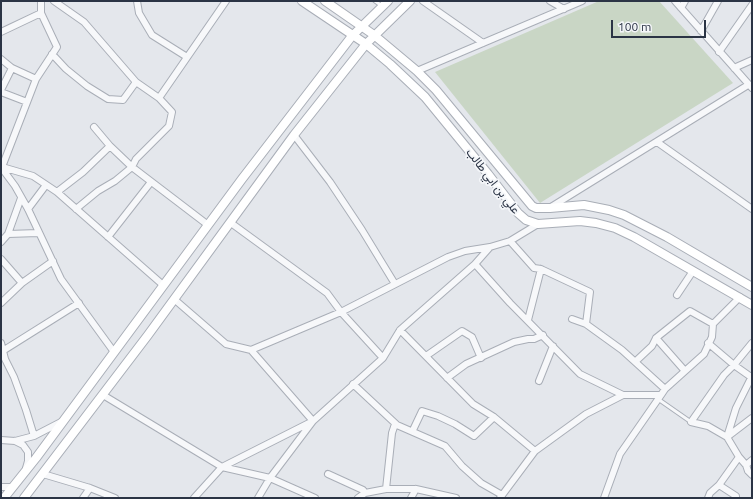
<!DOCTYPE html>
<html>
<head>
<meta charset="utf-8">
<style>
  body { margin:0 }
  #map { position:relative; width:753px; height:499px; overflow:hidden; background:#e4e7ec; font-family:Ubuntu,sans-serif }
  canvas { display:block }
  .frame { position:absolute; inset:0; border:2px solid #2b3445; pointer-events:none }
  .scale { position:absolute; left:611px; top:20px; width:95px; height:18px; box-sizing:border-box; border:2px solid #2b3445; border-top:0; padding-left:5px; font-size:12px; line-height:14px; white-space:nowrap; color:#2b3445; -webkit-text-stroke:3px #f4f6f9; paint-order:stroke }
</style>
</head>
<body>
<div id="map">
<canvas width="753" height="499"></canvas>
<div class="frame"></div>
<div class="scale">100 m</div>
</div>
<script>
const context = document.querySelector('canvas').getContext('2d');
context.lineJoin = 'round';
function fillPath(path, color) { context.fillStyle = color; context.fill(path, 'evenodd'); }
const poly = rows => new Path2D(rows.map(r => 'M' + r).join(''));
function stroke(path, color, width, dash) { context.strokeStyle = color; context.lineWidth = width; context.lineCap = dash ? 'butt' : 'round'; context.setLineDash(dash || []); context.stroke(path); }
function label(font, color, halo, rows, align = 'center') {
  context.font = font + ' Ubuntu,Vazirmatn,sans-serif'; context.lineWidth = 3.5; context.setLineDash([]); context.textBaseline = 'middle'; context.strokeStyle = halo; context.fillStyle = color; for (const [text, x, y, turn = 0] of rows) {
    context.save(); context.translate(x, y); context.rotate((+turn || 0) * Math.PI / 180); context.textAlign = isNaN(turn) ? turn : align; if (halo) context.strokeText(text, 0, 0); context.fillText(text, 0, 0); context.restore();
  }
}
const green = poly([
  [599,1,659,1,733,83,540,203,435,72]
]);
const lane = poly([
  [375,1,382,6],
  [658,399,691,422]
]);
const street = poly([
  [41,1,41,13,57,47,36,79,2,167,33,176,57,192,163,285],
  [54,1,84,22,136,82,159,98,226,1],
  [137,1,139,13,152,35,187,57],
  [423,1,483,43],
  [550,1,564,9],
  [675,1,752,88],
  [681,8,685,1],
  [701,31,718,1],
  [1,32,41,13],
  [719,52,752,5],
  [52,54,66,69,87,86,108,99,123,100,136,82],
  [1,59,12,68,36,79],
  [734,68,752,60],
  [417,71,582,1],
  [1,90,12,68],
  [1,92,27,102],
  [159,98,172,112,169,126,136,159,132,167,208,225],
  [294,135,330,182,362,230,395,284],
  [657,142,752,209],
  [1,167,15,186,28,209,61,279,114,352],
  [57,192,83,172,110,146],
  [551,207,748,85],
  [28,209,46,185],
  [76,209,98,191,115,181,132,167,110,146,94,127],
  [231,223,327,293,341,312,383,358],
  [8,234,38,233],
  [108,237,151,182],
  [510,241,534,268,541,269,528,320],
  [1,242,8,234,21,198],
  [1,259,22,283],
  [475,264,510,303,580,374,623,395],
  [541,269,590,292,586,324],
  [677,295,693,271],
  [174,299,226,344,251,350,341,312,448,257,465,251,490,247],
  [1,303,22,283,53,261],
  [572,319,586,324,622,350,665,389],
  [400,330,473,404,494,417,535,451],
  [656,338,685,371],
  [1,343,5,359,14,377,26,410,34,436],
  [708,343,734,365,752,343],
  [1,352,79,303],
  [426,356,462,331,472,337,481,358],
  [636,361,652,346,656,338,690,311,713,324],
  [751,377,734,365,724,375,691,422,708,426,727,437,752,418],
  [447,378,466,364,514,342,528,339,534,339,543,335],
  [539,381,553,346],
  [353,384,397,425,445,446,462,466,481,483,502,495],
  [103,395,222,467,270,478,315,498],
  [413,430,422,411,438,416,455,424,474,436,494,417],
  [1,440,15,441,34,436,61,422],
  [15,441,23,445,28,452,28,461,26,468],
  [739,457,746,465,748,471,752,475],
  [746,465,752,460],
  [43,474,90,488,115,498],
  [328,474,363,490,365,493],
  [719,485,736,496,736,498],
  [1,487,13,487],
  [386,489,392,433,395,424],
  [83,498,90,488],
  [194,498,222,467,313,421,251,350],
  [258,498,270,478,313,421,383,358,400,330,475,264,490,247,510,241,538,224],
  [358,498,365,493,386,489,416,489,456,498],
  [411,498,416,489],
  [500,498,535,451,586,414,623,395,661,395,665,389,704,354,712,337,713,324,740,297],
  [604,498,620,454,661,395],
  [708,498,710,493,719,485,739,457,727,437,736,408,752,376]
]);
const secondary = poly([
  [302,1,366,44,390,64,425,97,488,174,518,213,526,220,538,224,580,221,596,223,615,228,634,237,752,305],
  [325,1,374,35,417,71,436,90,532,206,536,208,550,208,584,205,609,210,624,215,667,237,752,287],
  [4,498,36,458,242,179,352,36,388,1],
  [24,498,148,335,294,135,366,44,410,1]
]);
const streetNames = [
  ["علي بن ابي طالب",493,181,52]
];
fillPath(green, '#c9d6c5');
stroke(lane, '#a9aeb7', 5);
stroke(street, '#a9aeb7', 8);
stroke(secondary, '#a9aeb7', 10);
stroke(lane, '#f7f8fa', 3);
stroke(street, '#f7f8fa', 6);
stroke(secondary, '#fff', 8);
label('12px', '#2b3445', '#f4f6f9', streetNames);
</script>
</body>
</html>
